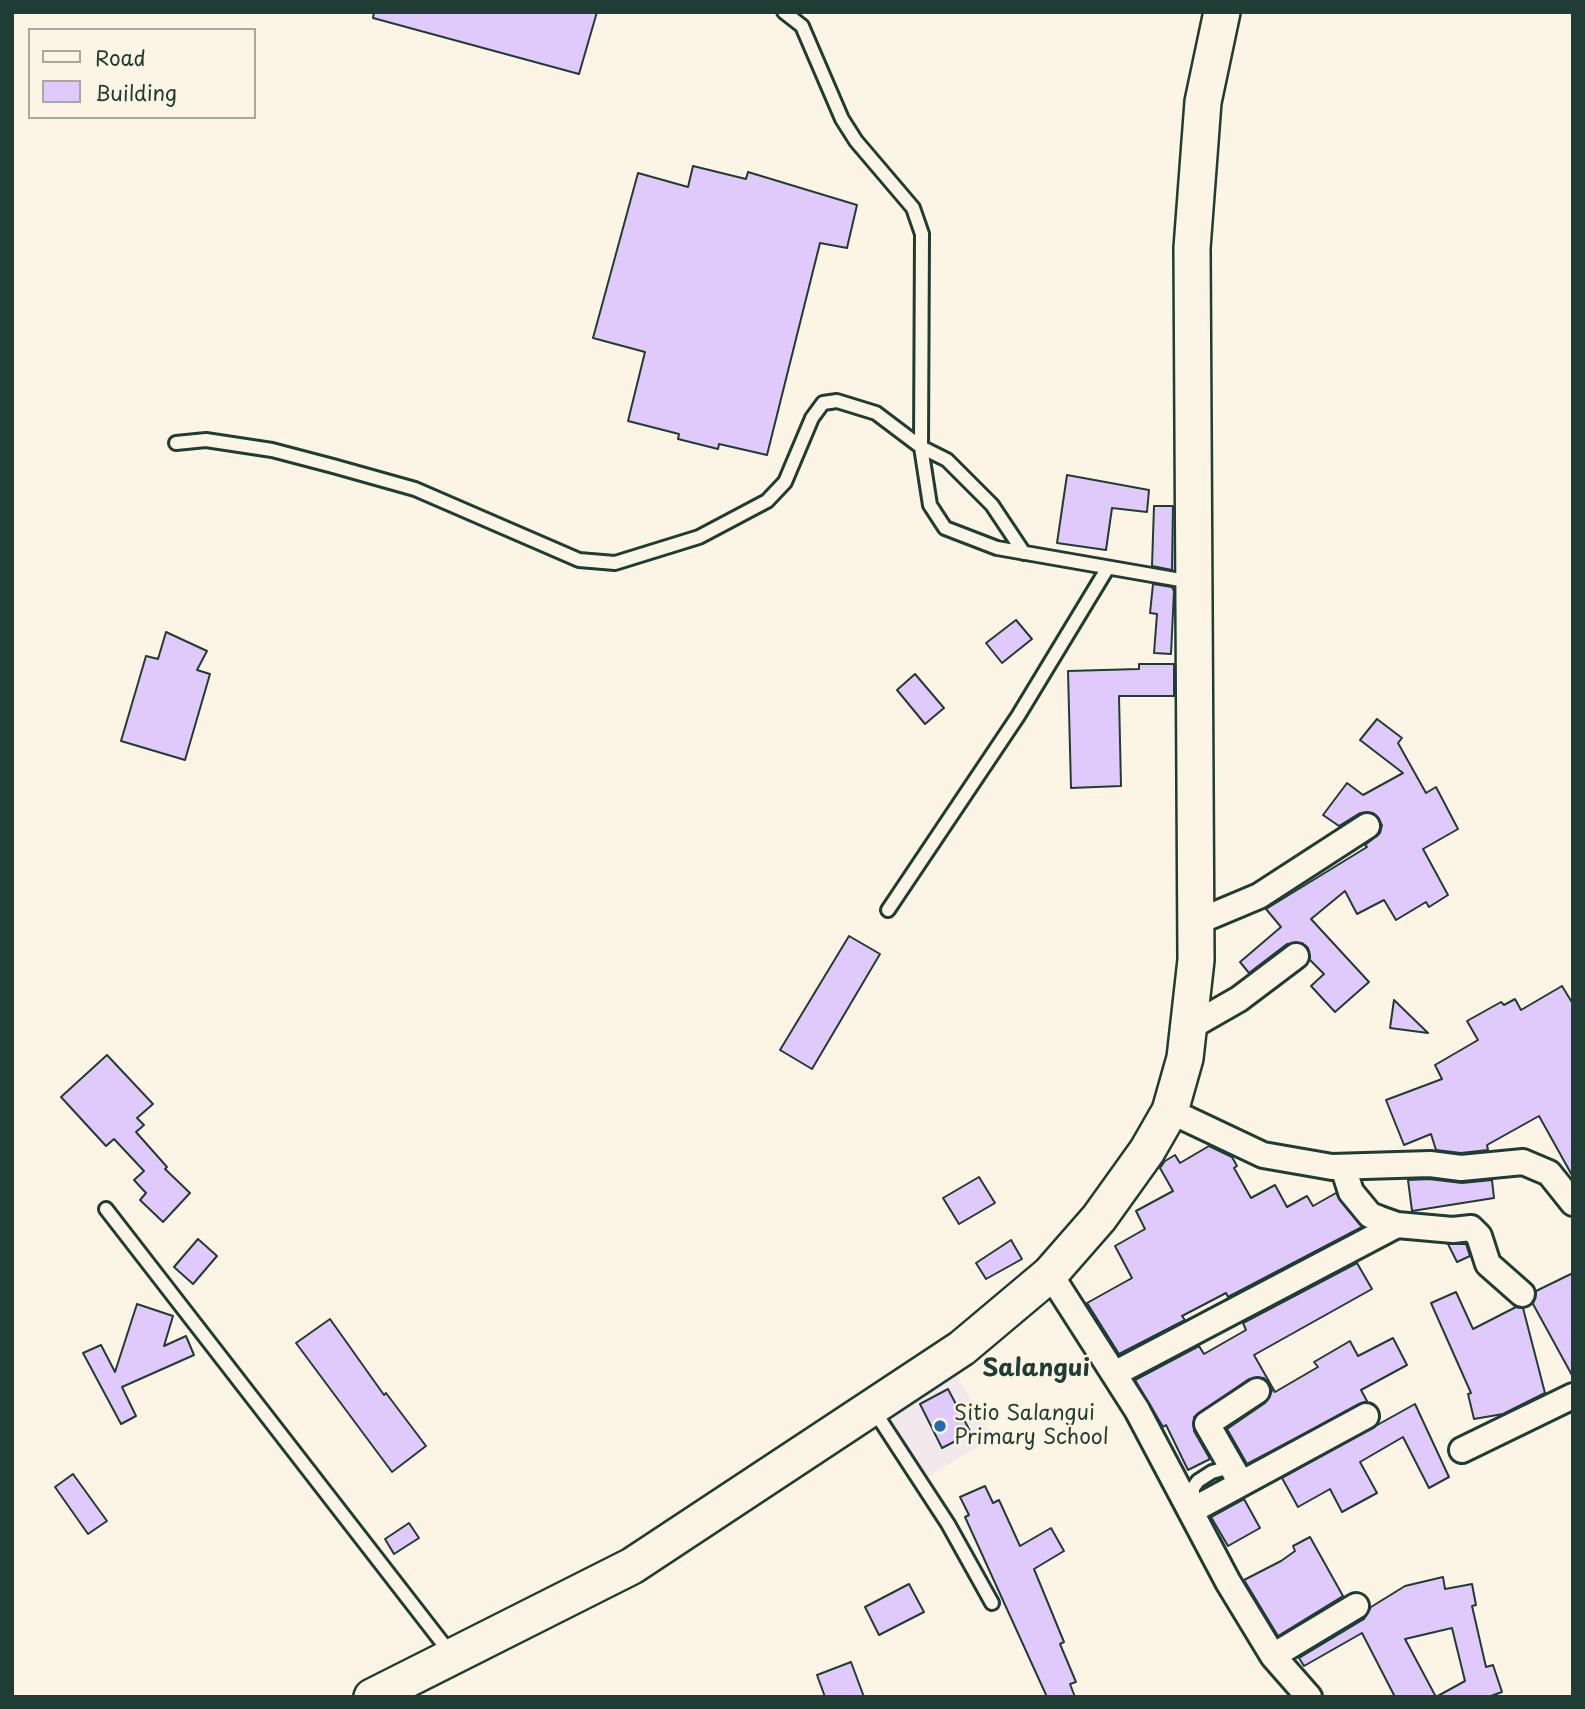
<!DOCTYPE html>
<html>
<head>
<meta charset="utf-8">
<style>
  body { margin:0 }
  #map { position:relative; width:1585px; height:1709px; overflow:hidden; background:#fcf5e5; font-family:"Playpen Sans",sans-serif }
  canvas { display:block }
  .frame { position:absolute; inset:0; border:14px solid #1f3d34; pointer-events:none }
  .legend { position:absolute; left:28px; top:28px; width:228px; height:91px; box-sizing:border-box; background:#fcf5e5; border:2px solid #a4ab9e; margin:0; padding:9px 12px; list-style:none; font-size:21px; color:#1f3d34 }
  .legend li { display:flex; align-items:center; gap:14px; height:35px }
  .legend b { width:35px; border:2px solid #a4ab9e }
</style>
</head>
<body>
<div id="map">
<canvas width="1585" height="1709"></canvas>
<div class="frame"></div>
<ul class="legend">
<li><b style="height:9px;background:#fcf5e5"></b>Road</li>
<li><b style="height:19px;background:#dfcafb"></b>Building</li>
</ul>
</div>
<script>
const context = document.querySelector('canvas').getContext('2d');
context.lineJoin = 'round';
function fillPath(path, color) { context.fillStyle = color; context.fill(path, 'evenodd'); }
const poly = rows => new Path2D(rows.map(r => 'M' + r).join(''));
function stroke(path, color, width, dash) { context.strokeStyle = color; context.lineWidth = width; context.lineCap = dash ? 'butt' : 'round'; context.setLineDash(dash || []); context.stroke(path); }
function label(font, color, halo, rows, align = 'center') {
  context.font = font + ' "Playpen Sans",sans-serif'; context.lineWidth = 5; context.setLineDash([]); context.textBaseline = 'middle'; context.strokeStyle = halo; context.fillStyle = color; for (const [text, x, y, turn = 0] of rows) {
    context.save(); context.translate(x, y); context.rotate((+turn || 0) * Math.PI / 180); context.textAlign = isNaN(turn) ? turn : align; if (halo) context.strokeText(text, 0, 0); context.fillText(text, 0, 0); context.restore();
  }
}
const built = poly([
  [956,1374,993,1438,925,1478,888,1414]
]);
const building = poly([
  [374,12,597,12,579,74,373,18,374,12],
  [693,166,746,179,748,172,857,205,847,248,820,243,767,455,719,444,718,449,678,439,679,434,628,421,645,352,593,338,638,173,688,187,693,166],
  [1067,475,1149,490,1147,512,1112,508,1106,550,1057,543,1067,475],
  [1154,506,1173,506,1172,570,1152,566,1154,506],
  [1153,584,1172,587,1174,591,1171,654,1154,653,1157,614,1150,613,1153,584],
  [1016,620,1032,639,1002,663,986,643,1016,620],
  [166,632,207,651,197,670,210,674,185,760,121,741,146,656,158,659,166,632],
  [1139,664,1174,664,1174,696,1119,696,1121,786,1071,788,1068,671,1139,669,1139,664],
  [915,674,944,708,925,724,897,690,915,674],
  [1377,719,1402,738,1398,743,1426,793,1436,787,1458,829,1423,849,1448,895,1429,907,1426,902,1396,920,1384,900,1357,914,1345,891,1311,919,1369,982,1335,1012,1311,986,1324,974,1310,960,1308,948,1302,943,1287,944,1249,973,1240,962,1281,927,1266,909,1367,847,1365,845,1380,833,1382,825,1373,813,1360,813,1339,826,1323,815,1347,783,1363,795,1403,773,1360,740,1377,719],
  [849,936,880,954,812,1069,780,1050,849,936],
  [1562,986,1573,1004,1573,1177,1539,1116,1487,1145,1488,1150,1461,1153,1436,1150,1431,1134,1404,1145,1386,1100,1442,1079,1435,1065,1478,1040,1467,1021,1501,1002,1504,1005,1515,999,1521,1010,1562,986],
  [1394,1000,1428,1033,1390,1028,1394,1000],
  [107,1055,153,1104,137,1118,144,1125,136,1132,167,1167,165,1169,190,1193,163,1222,140,1200,146,1193,134,1180,144,1171,114,1139,106,1146,61,1097,107,1055],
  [1209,1146,1232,1157,1237,1166,1234,1168,1251,1198,1275,1185,1287,1207,1307,1196,1313,1206,1336,1193,1362,1227,1228,1297,1226,1293,1182,1316,1185,1320,1119,1354,1087,1303,1132,1278,1115,1246,1145,1229,1136,1211,1173,1191,1160,1168,1165,1161,1175,1155,1180,1163,1209,1146],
  [979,1177,995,1203,959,1224,943,1198,979,1177],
  [1429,1179,1462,1183,1492,1180,1494,1198,1412,1211,1408,1180,1429,1179],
  [198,1239,217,1256,193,1284,174,1267,198,1239],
  [1011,1240,1022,1259,986,1279,976,1263,1011,1240],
  [1448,1244,1466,1244,1470,1256,1457,1262,1448,1244],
  [1357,1263,1372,1289,1254,1355,1275,1392,1318,1367,1314,1362,1350,1341,1358,1356,1393,1338,1407,1365,1361,1390,1367,1401,1247,1464,1227,1429,1265,1403,1272,1391,1264,1378,1249,1379,1194,1417,1194,1431,1210,1459,1188,1470,1166,1425,1163,1427,1135,1380,1199,1346,1204,1354,1246,1330,1243,1323,1357,1263],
  [1573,1273,1573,1377,1533,1304,1536,1291,1573,1273],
  [1456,1292,1473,1329,1516,1307,1523,1308,1545,1393,1503,1414,1474,1419,1468,1394,1471,1393,1431,1303,1456,1292],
  [137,1304,173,1316,164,1346,186,1336,194,1355,122,1387,136,1416,121,1424,83,1353,101,1345,115,1372,137,1304],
  [330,1319,384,1395,386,1393,426,1446,392,1472,296,1343,330,1319],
  [948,1389,971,1433,942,1448,920,1404,948,1389],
  [1415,1404,1449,1477,1429,1488,1403,1437,1360,1462,1377,1493,1342,1512,1330,1489,1298,1507,1282,1478,1415,1404],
  [73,1474,107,1521,88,1534,55,1487,73,1474],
  [985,1486,993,1503,999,1500,1020,1546,1051,1528,1064,1551,1034,1569,1064,1642,1060,1644,1076,1682,1070,1684,1075,1697,1047,1697,965,1517,969,1515,960,1497,985,1486],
  [1244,1499,1260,1528,1228,1546,1211,1517,1244,1499],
  [409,1523,419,1538,394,1554,385,1539,409,1523],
  [1310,1537,1343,1596,1278,1636,1244,1580,1281,1561,1295,1551,1293,1546,1310,1537],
  [1443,1577,1445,1589,1472,1584,1476,1605,1472,1606,1486,1667,1493,1665,1502,1692,1488,1697,1436,1697,1465,1681,1452,1628,1405,1639,1436,1697,1395,1697,1362,1633,1304,1666,1299,1658,1364,1619,1371,1607,1405,1586,1443,1577],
  [909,1584,924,1612,879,1635,865,1607,909,1584],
  [851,1662,864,1697,825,1697,817,1675,851,1662]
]);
const lane = poly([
  [784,12,802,26,842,119,856,141,913,208,922,234,921,447,930,505,945,528,997,548,1192,582],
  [176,443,206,440,272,450,333,466,415,489,579,560,615,563,699,537,767,501,785,482,812,418,823,403,837,401,876,413,921,447,947,460,992,505,1024,553],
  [888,910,1018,716,1107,569],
  [106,1209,451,1654],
  [873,1409,948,1524,992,1603],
  [1193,1503,1193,1488,1198,1481,1212,1472,1230,1467]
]);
const street = poly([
  [1197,922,1259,896,1367,826],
  [1190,1027,1239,999,1296,956],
  [1170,1111,1263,1155,1332,1167,1430,1164,1461,1168,1523,1162,1549,1173,1573,1203],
  [1343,1167,1351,1192,1370,1215,1380,1219,1397,1225,1453,1230,1471,1228,1479,1236,1488,1264,1522,1294],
  [1050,1274,1137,1410,1228,1582,1273,1656,1309,1697],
  [1114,1374,1397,1225],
  [1462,1450,1573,1396],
  [1241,1483,1207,1424,1257,1391],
  [1191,1511,1366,1416],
  [1273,1656,1356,1606]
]);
const secondary = poly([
  [372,1697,632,1566,962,1348,1050,1274,1099,1218,1147,1151,1170,1111,1185,1058,1196,960,1192,248,1203,102,1222,12]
]);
const markers = [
  [940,1426,7,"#1f6fb2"]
];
const poiNames = [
  ["Sitio Salangui",954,1414],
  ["Primary School",954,1438]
];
const quarterNames = [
  ["Salangui",1036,1369]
];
fillPath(built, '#f3e8ec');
fillPath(building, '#dfcafb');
stroke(building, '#1f3d34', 2);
stroke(lane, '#1f3d34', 18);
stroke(street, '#1f3d34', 30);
stroke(secondary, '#1f3d34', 40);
stroke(lane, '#fcf5e5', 12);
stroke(street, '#fcf5e5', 24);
stroke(secondary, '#fcf5e5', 35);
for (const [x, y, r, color] of markers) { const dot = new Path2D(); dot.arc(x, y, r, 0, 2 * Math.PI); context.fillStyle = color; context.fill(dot); stroke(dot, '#fcf5e5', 2.5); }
label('21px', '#1f3d34', '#fcf5e5', poiNames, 'left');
label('bold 24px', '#1f3d34', '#fcf5e5', quarterNames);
</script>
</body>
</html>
